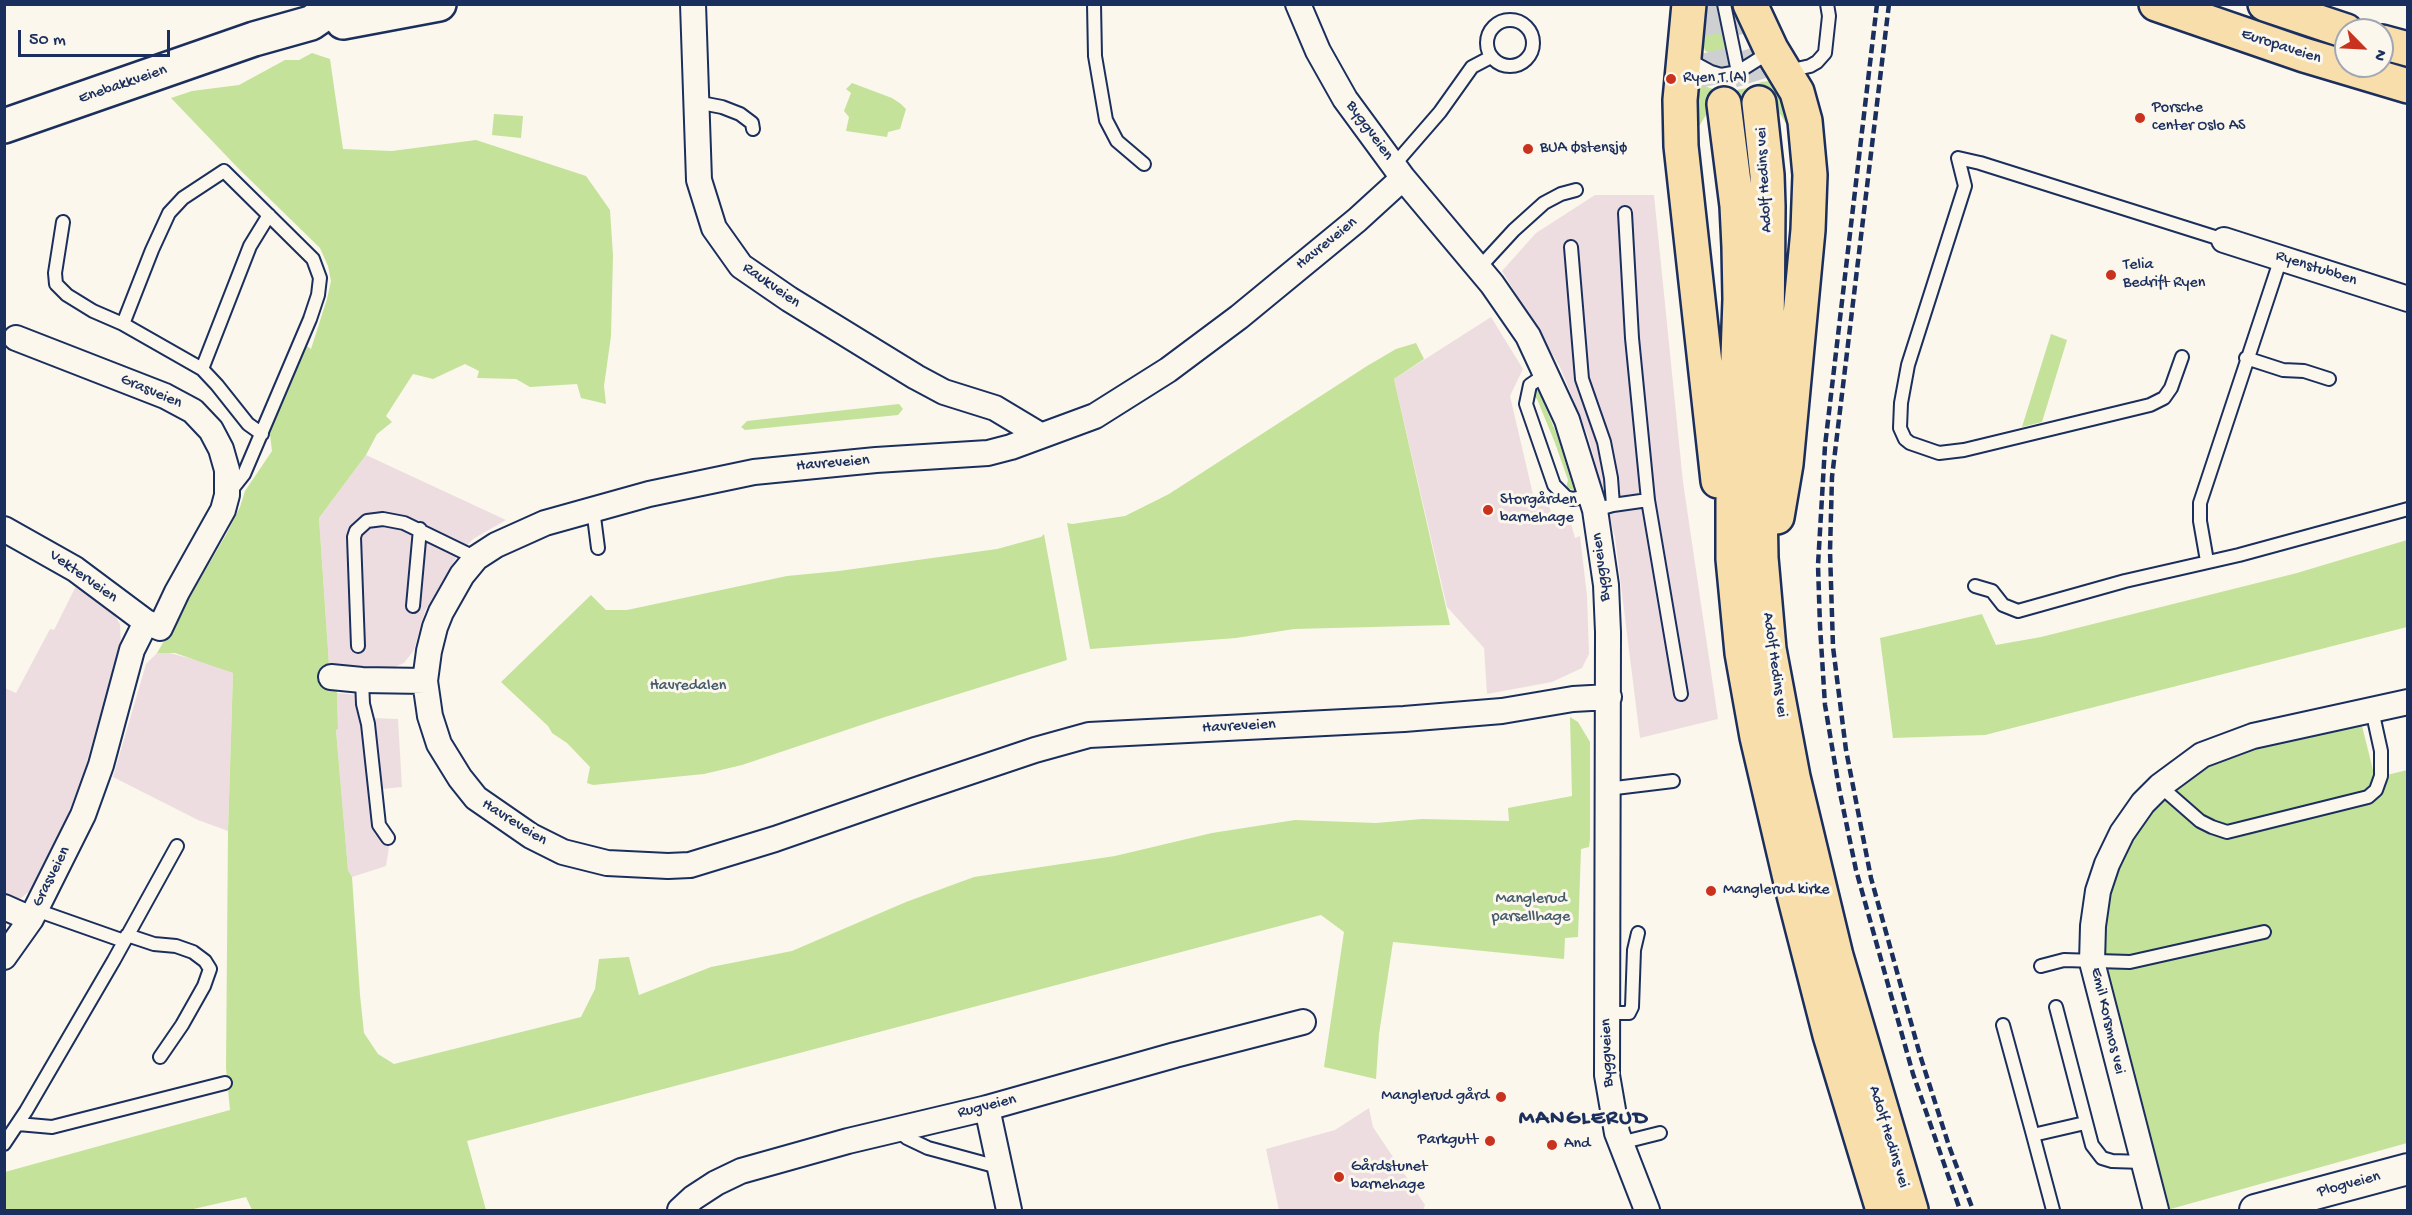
<!DOCTYPE html>
<html>
<head>
<meta charset="utf-8">
<style>
  body { margin:0 }
  #map { position:relative; width:2412px; height:1215px; overflow:hidden; background:#fbf7ec; font-family:"Gochi Hand",sans-serif }
  canvas { display:block }
  .frame { position:absolute; inset:0; border:6px solid #1b2f5e; pointer-events:none }
  .north { position:absolute; left:2334px; top:18px; width:60px; height:60px; box-sizing:border-box; background:#fbf7ec; border:2px solid #a1a7b3; border-radius:50%; rotate:114deg; font-size:16px; font-weight:700; line-height:24px; text-align:center; color:#1b2f5e }
  .north::after { content:''; display:block; margin:auto; width:21px; height:27px; background:#c8321e; clip-path:polygon(50% 0,100% 100%,50% 72%,0 100%) }
  .scale { position:absolute; left:18px; top:30px; width:152px; height:27px; box-sizing:border-box; border:3px solid #1b2f5e; border-top:0; padding-left:8px; font-size:18px; line-height:21px; white-space:nowrap; color:#1b2f5e; -webkit-text-stroke:4px #fbf7ec; paint-order:stroke }
</style>
</head>
<body>
<div id="map">
<canvas width="2412" height="1215"></canvas>
<div class="frame"></div>
<div class="north">N</div>
<div class="scale">50 m</div>
</div>
<script>
const context = document.querySelector('canvas').getContext('2d');
context.lineJoin = 'round';
function fillPath(path, color) { context.fillStyle = color; context.fill(path, 'evenodd'); }
const poly = rows => new Path2D(rows.map(r => 'M' + r).join(''));
function stroke(path, color, width, dash) { context.strokeStyle = color; context.lineWidth = width; context.lineCap = dash ? 'butt' : 'round'; context.setLineDash(dash || []); context.stroke(path); }
function label(font, color, halo, rows, align = 'center') {
  context.font = font + ' "Gochi Hand",sans-serif'; context.lineWidth = 6; context.setLineDash([]); context.textBaseline = 'middle'; context.strokeStyle = halo; context.fillStyle = color; for (const [text, x, y, turn = 0] of rows) {
    context.save(); context.translate(x, y); context.rotate((+turn || 0) * Math.PI / 180); context.textAlign = isNaN(turn) ? turn : align; if (halo) context.strokeText(text, 0, 0); context.fillText(text, 0, 0); context.restore();
  }
}
const built = poly([
  [1595,195,1654,195,1683,482,1718,719,1640,738,1615,538,1588,436,1560,367,1502,271,1536,233],
  [1491,317,1523,369,1510,396,1535,503,1548,500,1553,521,1569,517,1575,538,1580,536,1587,596,1589,654,1582,668,1552,682,1487,694,1484,648,1447,607,1394,379],
  [366,455,506,520,473,539,456,558,425,611,414,650,404,663,390,669,348,668,329,665,319,518],
  [77,584,112,611,120,624,121,644,82,778,53,852,35,887,21,898,14,899,5,896,5,688,16,693,50,629,54,630],
  [166,652,204,662,233,673,228,831,198,820,113,777,146,664,157,653],
  [337,693,370,696,372,718,398,719,402,787,382,789,389,847,386,866,352,877,348,870,336,730,338,729],
  [1369,1108,1373,1127,1425,1205,1423,1210,1279,1210,1266,1149,1335,1130]
]);
const green = poly([
  [1703,5,1719,5,1727,54,1717,56,1705,51,1700,36],
  [312,53,330,59,343,149,392,151,476,140,586,176,610,210,613,256,611,336,604,386,606,404,581,398,577,384,530,387,516,379,477,378,479,371,465,364,433,379,413,374,386,416,392,422,377,434,366,455,319,518,329,665,337,693,338,729,336,730,348,870,352,877,360,995,364,1033,378,1054,394,1064,581,1017,595,989,599,959,629,957,639,995,711,967,792,951,906,902,974,877,1115,856,1212,833,1295,820,1376,823,1422,819,1509,821,1508,808,1572,796,1570,717,1578,722,1590,742,1590,839,1589,847,1581,849,1578,937,1565,938,1564,959,1393,942,1379,1034,1376,1079,1324,1067,1344,932,1321,915,467,1141,486,1210,252,1210,246,1197,189,1210,5,1210,5,1172,230,1110,226,1068,228,831,233,673,175,653,157,653,227,533,240,507,245,491,272,451,269,426,304,344,311,349,327,299,331,281,328,266,320,248,238,168,171,98,192,91,239,85,285,60,299,60],
  [1778,80,1791,132,1781,115,1773,107,1750,98,1739,98,1716,107,1706,115,1695,133,1693,82,1716,90,1729,91,1748,88,1761,82],
  [852,83,892,98,901,104,906,109,900,129,888,132,887,137,846,131,849,117,844,111,851,93,846,89],
  [494,114,523,116,521,138,492,135],
  [2051,334,2067,340,2042,422,2022,427],
  [1416,343,1424,359,1394,379,1450,625,1294,629,1236,638,1090,649,1067,523,1072,524,1125,516,1169,494,1367,366,1396,349],
  [1538,389,1557,435,1574,490,1566,488,1568,480,1555,443,1537,399,1532,395],
  [899,404,903,409,898,415,745,430,741,427,747,421],
  [1044,534,1067,660,885,717,742,765,704,774,593,785,587,783,590,767,567,743,552,733,548,726,501,682,591,595,606,610,627,610,787,576,839,571,997,549,1041,537],
  [2407,540,2407,627,1985,735,1893,738,1880,638,1982,614,1996,645,2041,637,2297,573],
  [2360,718,2375,778,2407,770,2407,1143,2167,1210,2097,944,2108,885,2121,852,2144,819,2179,786,2207,764]
]);
const trunkTunnel = poly([
  [1699,4,1724,104],
  [1728,4,1759,103]
]);
const service = poly([
  [1094,4,1095,56,1106,120,1117,141,1144,164],
  [1724,4,1738,72],
  '1487 43a23 23 0 1 1 46 0a23 23 0 1 1-46 0Z',
  [1687,59,1711,72,1721,75,1738,72,1765,55,1770,59],
  [1788,71,1810,66,1817,62,1825,53,1829,16,1827,4],
  [696,102,722,107,740,114,752,123,753,129],
  [1394,165,1440,112,1472,67,1491,57],
  [1625,213,1632,338,1648,500],
  [63,222,55,273,56,284,67,295,93,311,123,324,202,369,217,385,248,424,262,434],
  [1571,247,1582,379,1604,442,1611,478,1613,505,1595,510],
  [1479,268,1514,230,1544,203,1561,194,1576,190],
  [123,324,152,250,169,213,183,198,224,171,313,259,320,278,318,295,310,319,244,474,229,493],
  [2182,357,2171,388,2164,398,2150,405,1964,450,1939,453,1910,443,1905,439,1900,428,1901,403,1908,365,1965,186,1958,158,1980,163,2224,240],
  [2246,358,2283,370,2304,371,2329,379],
  [202,369,250,246,269,215],
  [1546,374,1530,385,1526,404,1554,485,1566,497,1572,499,1591,496],
  [1613,505,1648,500,1681,694],
  [593,509,598,548],
  [2207,561,2200,521,2200,503,2281,258],
  [1975,586,1992,591,2003,605,2018,611,2125,581,2239,555,2408,509],
  [413,606,420,529],
  [358,646,354,537,356,531,367,521,383,519,404,523,476,558],
  [362,680,363,704,368,724,379,825,388,838],
  [2160,786,2200,821,2212,827,2227,832,2368,797,2376,790,2381,776,2381,751,2372,710],
  [1607,789,1673,781],
  [36,910,124,941],
  [127,935,154,944,176,946,193,952,205,961,210,969,204,986,182,1025,160,1057],
  [2041,966,2064,960,2130,962,2264,932],
  [2056,1007,2092,1145,2102,1158,2112,1161,2143,1162],
  [1606,1013,1629,1013,1632,1007,1634,950,1638,933],
  [2003,1025,2033,1135,2085,1123],
  [18,1124,52,1127,225,1083],
  [897,1130,907,1138,928,1148,998,1167],
  [2033,1135,2053,1210],
  [1620,1143,1660,1133],
  [4,1144,26,1111,114,960,177,846]
]);
const minor = poly([
  [693,4,699,180,714,228,741,266,789,299,916,377,944,392,995,408,1040,435],
  [1298,4,1318,51,1345,99,1403,178,1492,284,1528,336,1567,420,1595,510,1606,585,1608,632,1607,1075,1617,1133,1647,1210],
  [1403,178,1357,220,1239,317,1168,370,1095,416,1011,447,988,453,876,460,754,472,649,494,545,523,496,545,476,558,462,575,441,612,435,627,429,651,425,681,430,716,439,744,460,778,476,798,531,836,563,852,607,863,668,866,690,865,775,839,913,791,1035,750,1089,735,1404,719,1502,711,1573,699,1609,697],
  [2224,240,2408,299],
  [4,529,75,569,146,622,160,628,177,592,223,510,227,495,227,470,221,449,211,430,193,411,165,396,16,338],
  [331,677,362,680,425,681],
  [4,907,31,919],
  [4,957,31,919,83,815,101,765,132,650,146,622],
  [987,1108,1009,1210],
  [680,1210,693,1198,716,1183,741,1171,848,1141,987,1108,1175,1055,1303,1022],
  [2156,1210,2092,962,2093,926,2098,891,2107,864,2122,833,2143,803,2160,786,2202,755,2253,736,2408,702]
]);
const tertiary = poly([
  [2255,1210,2408,1169]
]);
const secondary = poly([
  [343,22,439,4],
  [4,126,254,39,311,23,324,14,364,4]
]);
const trunk = poly([
  [1689,4,1680,100,1681,146,1718,481],
  [1750,4,1771,49,1797,92,1805,121,1810,175,1808,230,1786,464,1777,517],
  [2156,4,2304,55,2408,86],
  [2265,4,2346,31],
  [2382,42,2408,49],
  [1759,103,1767,175,1768,206,1767,353,1760,502,1761,558,1769,649,1793,777,1836,956,1911,1210],
  [1724,104,1737,206,1739,247,1740,299,1733,501,1733,559,1742,653,1757,737,1793,891,1830,1035,1883,1210]
]);
const rail = poly([
  [1877,4,1825,446,1818,565,1820,626,1825,705,1839,788,1856,870,1913,1074,1960,1210],
  [1889,4,1832,477,1830,551,1833,647,1846,750,1871,878,1920,1055,1949,1146,1973,1210]
]);
const markers = [
  [1671,79,6,"#c8321e"],
  [2140,118,6,"#c8321e"],
  [1528,149,6,"#c8321e"],
  [2111,275,6,"#c8321e"],
  [1488,510,6,"#c8321e"],
  [1711,891,6,"#c8321e"],
  [1501,1097,6,"#c8321e"],
  [1490,1141,6,"#c8321e"],
  [1552,1145,6,"#c8321e"],
  [1339,1177,6,"#c8321e"]
];
const streetNames = [
  ["Europaveien",2281,47,18],
  ["Enebakkveien",123,85,-19],
  ["Byggveien",1369,131,54],
  ["Adolf Hedins vei",1765,180,-93],
  ["Havreveien",1327,244,-39],
  ["Ryenstubben",2316,269,18],
  ["Raukveien",771,286,35],
  ["Grasveien",151,392,23],
  ["Havreveien",833,464,-5],
  ["Byggveien",1602,567,-97],
  ["Vekterveien",83,577,35],
  ["Adolf Hedins vei",1774,665,82],
  ["Havreveien",1239,727,-3],
  ["Havreveien",514,823,32],
  ["Grasveien",52,877,-63],
  ["Emil Korsmos vei",2107,1021,77],
  ["Byggveien",1608,1053,-92],
  ["Rugveien",987,1107,-14],
  ["Adolf Hedins vei",1888,1137,73],
  ["Plogveien",2349,1185,-15]
];
const poiNames = [
  ["Ryen T (A)",1683,79],
  ["Porsche",2152,109],
  ["center Oslo AS",2152,127],
  ["BUA Østensjø",1540,149],
  ["Telia",2123,266],
  ["Bedrift Ryen",2123,284],
  ["Storgården",1500,501],
  ["barnehage",1500,519],
  ["Manglerud kirke",1723,891],
  ["Manglerud gård",1489,1097,"right"],
  ["Parkgutt",1478,1141,"right"],
  ["And",1564,1145],
  ["Gårdstunet",1351,1168],
  ["barnehage",1351,1186]
];
const parkNames = [
  ["Havredalen",688,687],
  ["Manglerud",1531,900],
  ["parsellhage",1531,918]
];
const districtNames = [
  ["MANGLERUD",1584,1120]
];
fillPath(built, '#eedde0');
fillPath(green, '#c4e29a');
stroke(trunkTunnel, '#cecfd0', 33, [33, 16]);
stroke(service, '#1b2f5e', 16);
stroke(minor, '#1b2f5e', 28);
stroke(tertiary, '#1b2f5e', 34);
stroke(secondary, '#1b2f5e', 38);
stroke(trunk, '#1b2f5e', 38);
stroke(service, '#fbf7ec', 12);
stroke(minor, '#fbf7ec', 24);
stroke(tertiary, '#fbf7ec', 30);
stroke(secondary, '#fbf7ec', 33);
stroke(trunk, '#f8deab', 33);
stroke(rail, '#1b2f5e', 4.5, [9, 4.5]);
for (const [x, y, r, color] of markers) { const dot = new Path2D(); dot.arc(x, y, r, 0, 2 * Math.PI); context.fillStyle = color; context.fill(dot); stroke(dot, '#fbf7ec', 2); }
label('16px', '#1b2f5e', '#fbf7ec', streetNames);
label('16px', '#1b2f5e', '#fbf7ec', poiNames, 'left');
label('16px', '#455c6d', '#fbf7ec', parkNames);
context.letterSpacing = '1.5px';
label('bold 22px', '#1b2f5e', '#fbf7ec', districtNames);
context.letterSpacing = '0px';
</script>
</body>
</html>
